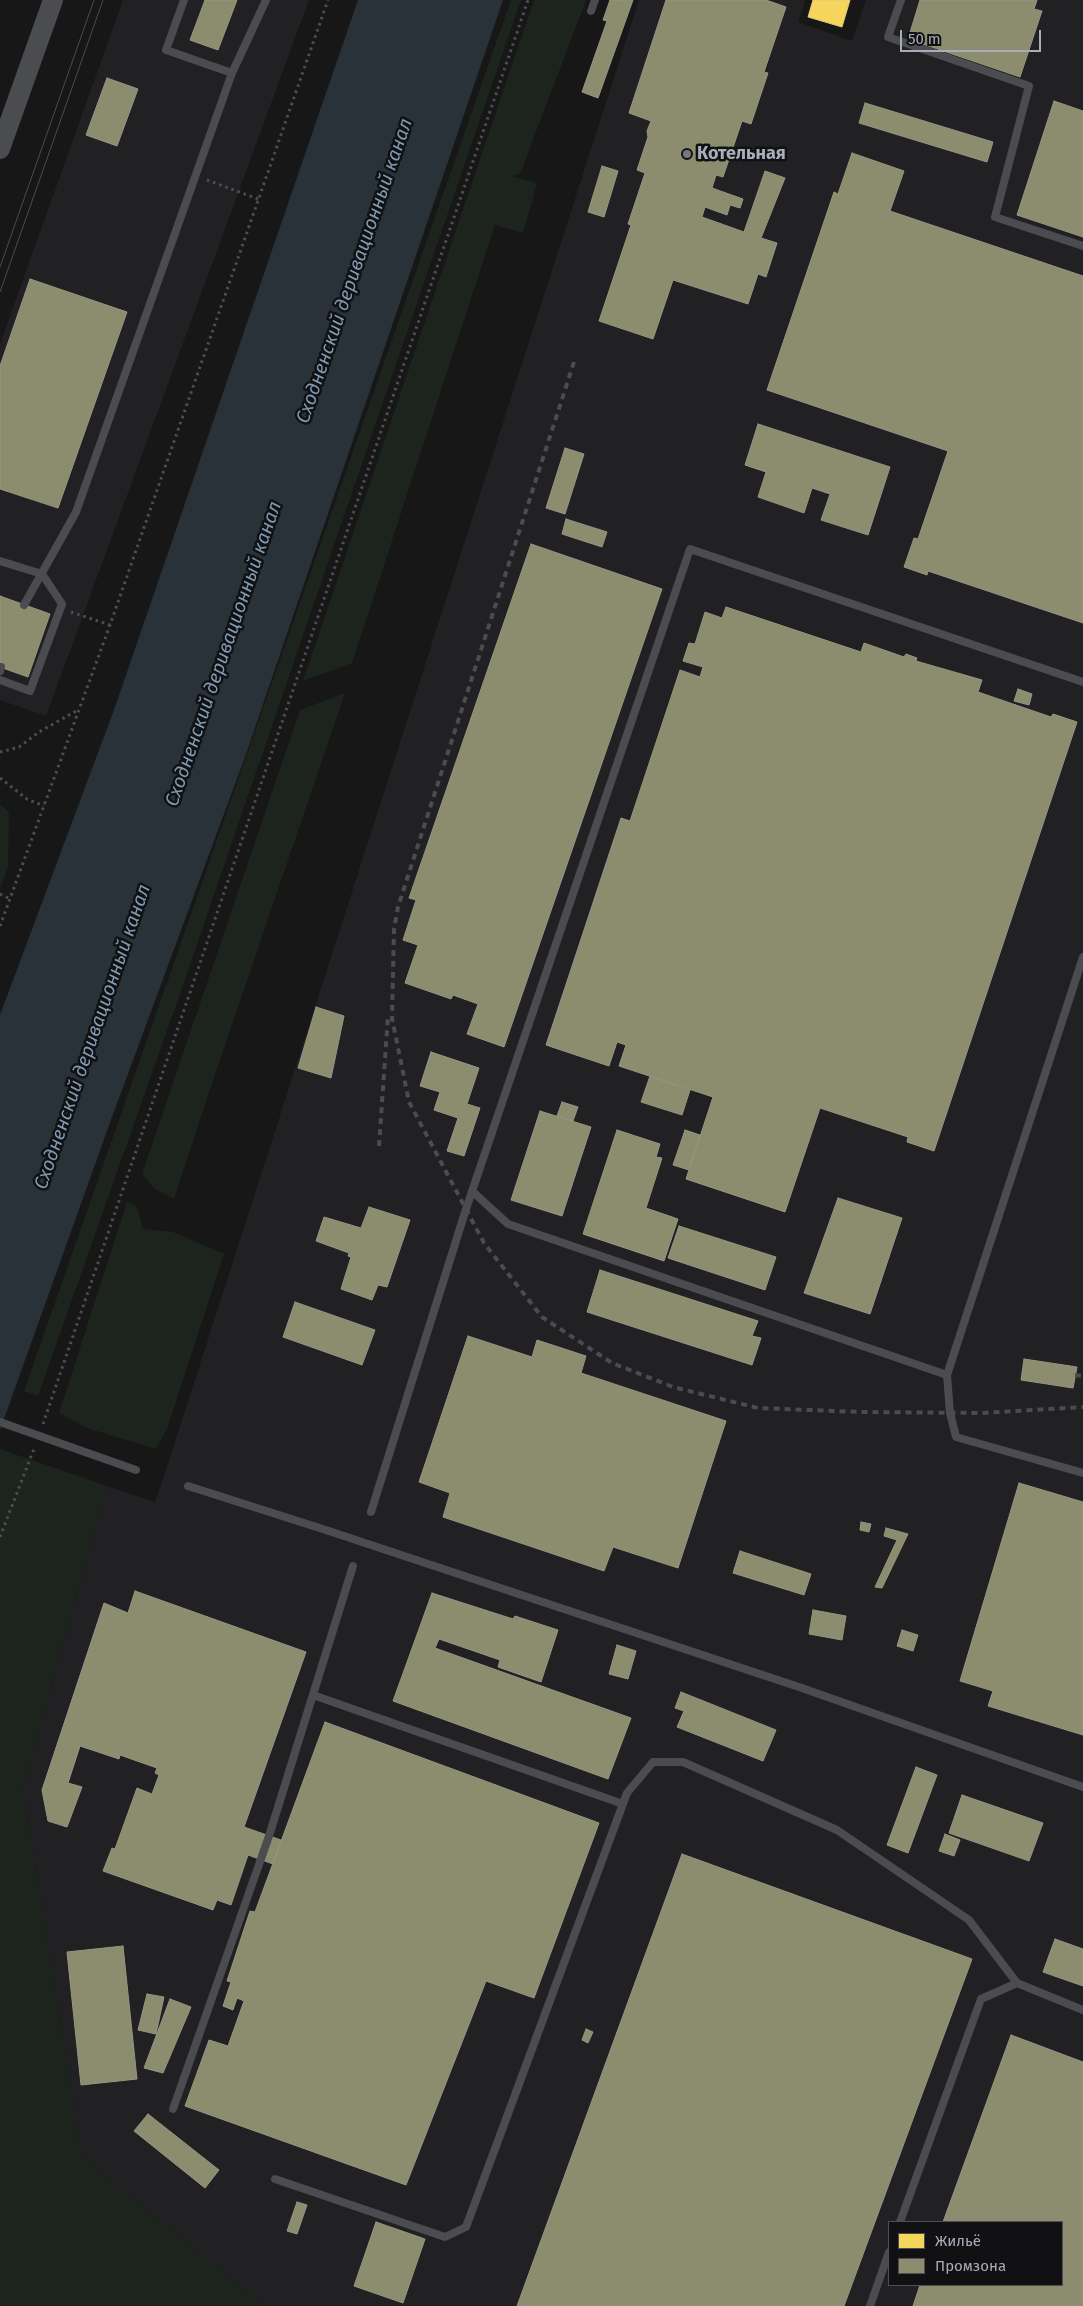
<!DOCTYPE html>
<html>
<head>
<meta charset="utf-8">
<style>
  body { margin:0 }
  #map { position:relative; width:1083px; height:2306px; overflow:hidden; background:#171717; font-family:"Fira Sans",sans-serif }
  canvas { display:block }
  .legend { position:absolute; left:888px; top:2221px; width:175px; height:65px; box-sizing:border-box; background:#111113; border:1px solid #4d4f55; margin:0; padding:6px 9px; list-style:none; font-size:15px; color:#a8adb8 }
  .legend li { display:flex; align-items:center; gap:10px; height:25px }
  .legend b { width:25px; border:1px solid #4d4f55 }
  .scale { position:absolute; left:900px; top:30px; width:141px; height:22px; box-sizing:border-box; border:2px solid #a8adb8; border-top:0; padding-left:6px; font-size:15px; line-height:18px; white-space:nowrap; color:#a8adb8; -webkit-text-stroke:4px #111113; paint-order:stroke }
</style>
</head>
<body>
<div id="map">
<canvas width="1083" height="2306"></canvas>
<ul class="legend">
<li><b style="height:14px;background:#f6d55c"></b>Жильё</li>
<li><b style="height:14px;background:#8c8c6e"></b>Промзона</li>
</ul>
<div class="scale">50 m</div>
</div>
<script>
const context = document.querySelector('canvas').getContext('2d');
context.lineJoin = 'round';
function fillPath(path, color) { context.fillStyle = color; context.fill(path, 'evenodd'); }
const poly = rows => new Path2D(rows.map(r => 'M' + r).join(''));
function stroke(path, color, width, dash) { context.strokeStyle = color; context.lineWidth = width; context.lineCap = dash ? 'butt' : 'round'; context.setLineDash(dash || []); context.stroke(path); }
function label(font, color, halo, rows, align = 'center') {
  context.font = font + ' "Fira Sans",sans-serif'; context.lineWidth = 5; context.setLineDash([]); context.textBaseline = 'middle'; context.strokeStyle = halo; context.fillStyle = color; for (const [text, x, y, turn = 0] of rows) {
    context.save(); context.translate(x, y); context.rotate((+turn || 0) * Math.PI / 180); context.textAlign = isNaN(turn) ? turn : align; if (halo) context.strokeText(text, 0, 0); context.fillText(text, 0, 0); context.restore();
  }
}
const built = poly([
  [123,0,309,0,46,716,0,700,0,344],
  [639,0,802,0,805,1,798,22,852,41,866,0,1083,0,1083,2306,264,2306,82,2157,23,1788,107,1486,155,1502,164,1476],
  [889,2222,1062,2222,1062,2285,889,2285]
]);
const green = poly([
  [511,0,521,0,181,991,38,1396,24,1391],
  [534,0,586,0,520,174,510,176,537,183,523,233,495,225,352,663,303,681],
  [345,693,208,1095,174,1199,155,1189,142,1174,300,710],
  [0,804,9,812,8,867,0,889],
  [127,1202,137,1207,143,1229,173,1232,224,1254,167,1429,156,1449,87,1428,59,1413],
  [0,1449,107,1486,23,1788,82,2157,264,2306,0,2306]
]);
const water = poly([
  [358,0,503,0,245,757,112,1117,0,1430,0,1015,114,710]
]);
const homes = poly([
  [813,0,850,0,842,27,808,17,813,0]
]);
const industry = poly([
  [205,0,237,0,218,50,190,40,205,0],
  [610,0,633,0,598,98,582,92,607,21,603,20,610,0],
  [666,0,766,0,786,7,764,72,768,73,751,124,742,121,723,177,716,175,712,188,743,199,740,208,730,205,727,215,705,207,702,217,744,232,765,171,785,178,761,238,777,243,766,277,758,274,748,304,673,280,653,339,599,321,631,225,628,224,645,173,637,170,648,137,647,131,651,121,629,113,666,0],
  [920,0,1037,0,1034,9,1042,11,1020,77,908,39,920,0],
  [107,78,138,89,117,146,86,135,107,78],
  [1054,101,1083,111,1083,237,1017,215,1054,101],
  [865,103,993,142,987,162,859,123,865,103],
  [852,153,904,171,890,211,1083,276,1083,623,928,571,927,575,904,567,914,538,918,539,948,451,767,390,834,192,838,194,852,153],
  [602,166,618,171,604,217,588,212,602,166],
  [30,279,127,312,58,508,0,489,0,366,30,279],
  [758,424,890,467,868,535,821,520,830,494,812,488,804,513,758,497,766,472,745,465,758,424],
  [565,448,584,454,565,514,546,508,565,448],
  [566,519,607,532,602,547,562,534,566,519],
  [531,544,662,589,504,1047,467,1034,478,1004,453,995,451,999,405,983,418,945,403,940,416,900,409,898,531,544],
  [0,596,50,614,28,677,0,667,0,596],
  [726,607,861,652,864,643,904,657,906,654,917,658,916,661,982,680,978,692,1051,717,1053,714,1077,722,934,1151,907,1142,908,1137,820,1108,785,1212,686,1179,713,1097,619,1066,626,1045,617,1042,609,1066,546,1045,621,818,630,821,680,670,700,677,703,667,683,661,689,643,695,644,705,612,722,618,726,607],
  [1018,689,1032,694,1029,705,1014,701,1018,689],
  [316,1007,344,1016,331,1078,298,1068,316,1007],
  [431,1052,479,1068,467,1104,480,1108,464,1156,447,1151,458,1118,434,1110,440,1092,420,1086,431,1052],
  [650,1076,690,1090,682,1115,641,1102,650,1076],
  [562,1102,578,1107,573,1121,557,1116,562,1102],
  [540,1111,591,1127,562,1216,511,1200,540,1111],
  [617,1130,660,1144,656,1157,662,1158,646,1208,678,1219,664,1261,583,1234,617,1130],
  [685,1130,700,1135,689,1170,673,1165,685,1130],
  [838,1198,902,1218,870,1314,804,1293,838,1198],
  [369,1207,410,1220,387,1287,378,1285,372,1300,341,1289,351,1257,348,1256,349,1253,316,1241,324,1217,361,1228,369,1207],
  [679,1226,776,1257,765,1290,668,1258,679,1226],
  [600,1270,758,1321,752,1336,761,1338,752,1365,587,1312,600,1270],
  [295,1302,375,1330,362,1365,283,1337,295,1302],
  [468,1336,532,1357,537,1340,586,1356,581,1373,726,1421,678,1568,613,1547,604,1571,443,1517,450,1493,419,1482,468,1336],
  [1024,1359,1077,1367,1073,1388,1021,1380,1024,1359],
  [1019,1483,1083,1502,1083,1735,988,1706,993,1691,960,1681,1019,1483],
  [861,1522,871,1524,869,1532,860,1530,861,1522],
  [886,1528,908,1534,882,1588,875,1587,897,1540,884,1536,886,1528],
  [740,1551,811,1574,804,1595,733,1573,740,1551],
  [135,1591,306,1652,244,1827,281,1840,273,1864,248,1855,231,1905,217,1900,213,1910,103,1871,112,1848,115,1849,137,1788,152,1794,159,1775,155,1773,157,1768,120,1755,119,1759,80,1746,68,1783,82,1787,67,1827,48,1821,42,1790,104,1603,128,1613,135,1591],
  [432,1593,513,1619,515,1616,558,1630,541,1682,498,1667,500,1660,439,1639,435,1648,631,1718,608,1779,393,1701,432,1593],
  [813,1610,846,1616,842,1640,809,1634,813,1610],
  [902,1630,918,1635,913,1651,897,1646,902,1630],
  [617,1645,636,1651,628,1679,609,1674,617,1645],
  [681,1692,776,1730,763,1761,677,1727,684,1711,675,1708,681,1692],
  [325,1722,599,1823,534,1998,486,1981,406,2185,185,2106,209,2040,228,2046,244,2001,237,1998,233,2010,223,2006,231,1982,227,1981,250,1911,255,1912,325,1722],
  [916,1767,937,1775,908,1853,887,1845,916,1767],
  [962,1795,1043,1823,1029,1861,949,1833,962,1795],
  [945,1834,960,1840,954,1856,939,1851,945,1834],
  [682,1854,972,1959,844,2306,517,2306,682,1854],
  [1055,1939,1083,1949,1083,1986,1043,1972,1055,1939],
  [123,1946,137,2079,81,2085,67,1952,123,1946],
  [147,1994,164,1997,156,2034,138,2030,147,1994],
  [170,1999,191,2007,163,2073,144,2068,170,1999],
  [586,2029,593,2032,588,2043,582,2040,586,2029],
  [1011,2035,1083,2062,1083,2306,913,2306,920,2285,1062,2285,1062,2222,943,2222,1011,2035],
  [148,2114,219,2170,205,2188,134,2131,148,2114],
  [297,2202,307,2205,297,2234,287,2231,297,2202],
  [376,2222,425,2239,403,2303,354,2286,376,2222]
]);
const path = poly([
  [207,180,258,199],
  [71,612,110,625],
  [0,752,19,747,39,732,78,710],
  [0,778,27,799,44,806],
  [0,894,10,899],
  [0,926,110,625,328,0],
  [43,1424,528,0],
  [0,1537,35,1446]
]);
const service = poly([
  [901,0,888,37,1029,86,995,217,1083,246],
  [591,11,595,0],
  [232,73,266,0],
  [0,561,42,574,62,604,30,691,0,680],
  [24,605,76,512,232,73,166,50,184,0],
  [0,671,1,667],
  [1083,957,947,1375,950,1413,956,1437,1083,1473],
  [472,1191,508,1224,947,1375],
  [0,1422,136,1470],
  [188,1486,329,1531],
  [371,1512,466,1209,690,549,1083,682],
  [383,1549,799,1687,1083,1787],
  [313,1695,623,1804],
  [173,2109,269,1836,353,1566],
  [275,2179,445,2237,466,2227,627,1793,653,1762,683,1762,837,1830,969,1920,1017,1983,1083,2010],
  [900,2222,981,1999,1017,1983],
  [870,2306,889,2252]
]);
const tertiary = poly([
  [0,149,53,0]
]);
const tram = poly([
  [0,267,94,0],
  [0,292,103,0]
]);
const rail = poly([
  [574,362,398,907,394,929,392,1018,409,1102,484,1243,542,1317,612,1363,673,1387,758,1408,861,1412,982,1413,1083,1407],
  [379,1146,388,1016],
  [1075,1375,1083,1376]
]);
const serviceBridge = poly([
  [329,1531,383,1549]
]);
const markers = [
  [687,154,5,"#757880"]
];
const poiNames = [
  ["Котельная",697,154]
];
const waterNames = [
  ["Сходненский деривационный канал",355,271,-71],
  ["Сходненский деривационный канал",224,654,-71],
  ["Сходненский деривационный канал",93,1037,-71]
];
fillPath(built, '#212123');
fillPath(green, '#1d241e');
fillPath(water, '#2a3239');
fillPath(homes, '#f6d55c');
stroke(homes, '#dfc978', 1);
fillPath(industry, '#8c8c6e');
stroke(industry, '#949684', 1);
stroke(path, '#4d4e52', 3, [2.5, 4]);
stroke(service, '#4b4c50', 8);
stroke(tertiary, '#4b4c50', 20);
stroke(tram, '#4b4c4f', 1);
stroke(rail, '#4b4c4f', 4, [6, 5]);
stroke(serviceBridge, '#4b4c50', 8);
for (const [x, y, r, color] of markers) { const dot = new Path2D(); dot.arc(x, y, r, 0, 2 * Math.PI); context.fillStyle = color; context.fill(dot); stroke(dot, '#111113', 2); }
label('bold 18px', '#a8adb8', '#111113', poiNames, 'left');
label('italic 19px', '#7f9bb3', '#111113', waterNames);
</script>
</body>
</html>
